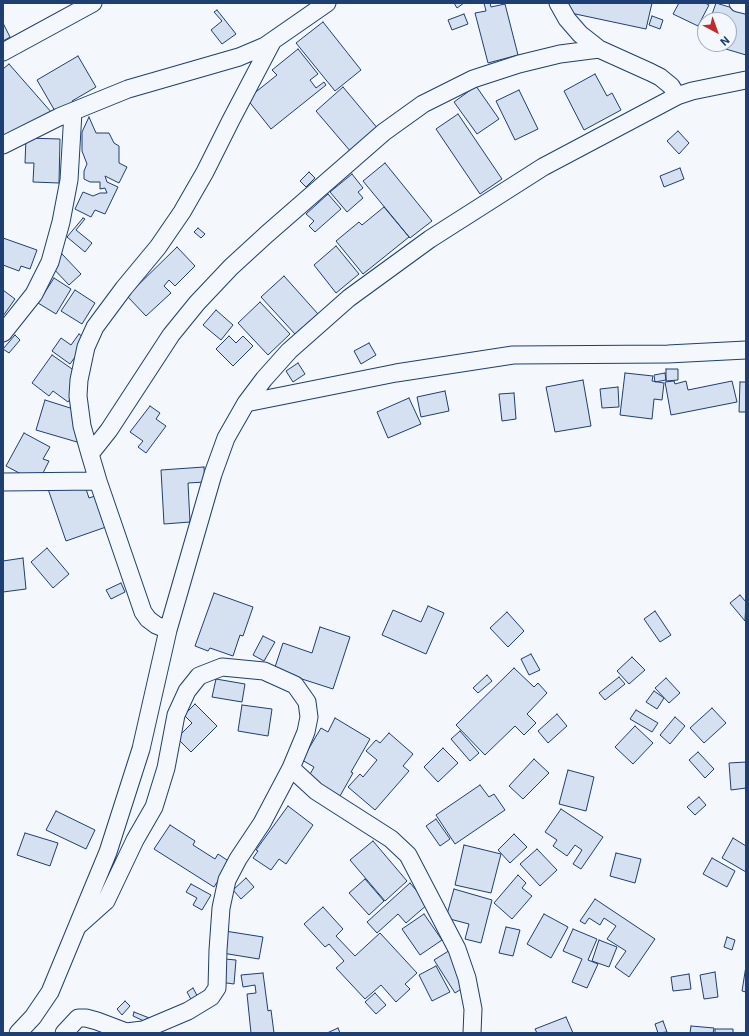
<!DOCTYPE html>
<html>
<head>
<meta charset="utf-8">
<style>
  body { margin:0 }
  #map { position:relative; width:749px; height:1036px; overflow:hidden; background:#f4f7fb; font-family:Roboto,sans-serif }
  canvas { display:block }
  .frame { position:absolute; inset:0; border:4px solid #1d3f73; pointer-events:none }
  .north { position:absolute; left:697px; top:12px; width:40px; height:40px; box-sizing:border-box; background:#f4f7fb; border:1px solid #9eadc5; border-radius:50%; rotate:139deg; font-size:11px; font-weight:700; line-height:16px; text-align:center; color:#1d3f73 }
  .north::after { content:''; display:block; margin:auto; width:14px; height:18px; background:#c62828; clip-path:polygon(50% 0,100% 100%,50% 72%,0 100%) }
</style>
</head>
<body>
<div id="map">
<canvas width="749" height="1036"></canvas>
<div class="frame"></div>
<div class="north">N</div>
</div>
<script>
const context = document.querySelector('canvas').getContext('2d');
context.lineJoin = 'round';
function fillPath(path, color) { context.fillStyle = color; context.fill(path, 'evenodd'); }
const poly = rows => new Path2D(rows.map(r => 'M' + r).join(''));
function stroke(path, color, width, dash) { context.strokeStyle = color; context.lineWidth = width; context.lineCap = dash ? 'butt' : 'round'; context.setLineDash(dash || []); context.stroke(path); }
const building = poly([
  [454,3,464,3,457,8,454,3],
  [484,3,490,3,491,7,505,4,518,55,488,63,475,13,486,11,484,3],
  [568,3,652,3,646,29,566,12,568,3],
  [679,3,705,3,709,5,698,26,673,14,679,3],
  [716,3,746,12,746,55,709,44,729,44,729,20,710,20,716,3],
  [217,10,236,34,222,44,211,30,222,21,214,12,217,10],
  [464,14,468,24,452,30,448,20,464,14],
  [652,16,663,20,660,29,649,25,652,16],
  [323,22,361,70,335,91,296,43,323,22],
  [3,23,10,37,3,41,3,23],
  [298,49,318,74,310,80,316,88,324,82,326,85,271,129,247,99,277,75,272,70,298,49],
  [78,56,96,87,72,101,76,108,59,118,37,80,78,56],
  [9,64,52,113,15,146,3,133,3,69,9,64],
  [595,74,607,96,612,93,621,110,584,130,564,91,595,74],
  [476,86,499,119,477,134,454,102,476,86],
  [343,87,384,136,357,159,316,111,343,87],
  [519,90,538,129,515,140,496,101,519,90],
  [458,114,502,179,480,194,436,129,458,114],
  [89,117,96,133,109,133,114,143,119,146,119,163,127,167,119,183,105,176,107,182,118,187,105,214,95,210,91,217,75,209,83,192,93,196,100,193,107,193,105,188,100,189,100,182,90,182,84,179,84,171,87,164,82,151,82,132,89,117],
  [678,131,689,143,679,154,667,141,678,131],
  [26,138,60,139,59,183,33,182,34,163,25,163,26,138],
  [385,163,432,221,410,238,363,181,385,163],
  [680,168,684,179,664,187,660,176,680,168],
  [309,172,315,178,306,187,300,181,309,172],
  [352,174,363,188,358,192,363,198,347,212,330,192,352,174],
  [328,194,341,209,315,232,309,226,314,221,306,214,328,194],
  [384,207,409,237,363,274,336,241,359,222,362,225,384,207],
  [83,218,85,219,76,230,92,243,85,252,67,237,83,218],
  [198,228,205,234,201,238,194,232,198,228],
  [3,238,37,250,30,269,21,266,19,271,3,265,3,238],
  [336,246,359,274,336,293,314,265,336,246],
  [177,247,195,266,175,286,169,280,164,286,171,293,146,316,127,296,177,247],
  [62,254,81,274,69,285,50,265,62,254],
  [284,276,318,314,295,334,261,297,284,276],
  [54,278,71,289,56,314,38,303,54,278],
  [3,290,15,299,3,316,3,290],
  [75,290,95,303,82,324,61,311,75,290],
  [260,302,290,334,268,355,238,323,260,302],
  [216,310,233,325,221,340,203,325,216,310],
  [79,334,87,340,70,364,52,351,61,338,71,345,79,334],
  [15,335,20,340,9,353,3,349,15,335],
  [229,336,236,343,243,336,253,346,233,366,216,349,229,336],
  [369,343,376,355,361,364,354,351,369,343],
  [52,355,85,378,68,402,53,391,49,396,32,383,52,355],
  [298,363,305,374,293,382,286,371,298,363],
  [666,369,678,369,678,380,666,381,666,369],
  [625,373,653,376,652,381,664,383,662,400,654,399,652,419,620,415,625,373],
  [665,373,666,380,655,382,654,375,665,373],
  [583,380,591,426,555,432,546,387,583,380],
  [674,381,675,384,686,381,688,390,732,381,737,402,671,415,665,382,674,381],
  [740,382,746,382,746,412,739,412,740,382],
  [618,387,619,407,602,408,600,389,618,387],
  [445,391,449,411,421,417,417,397,445,391],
  [514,393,516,419,502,421,499,394,514,393],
  [409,398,421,424,388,438,377,412,409,398],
  [45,400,86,413,77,442,36,430,45,400],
  [150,406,160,413,156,419,166,426,146,453,138,447,143,441,130,432,150,406],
  [24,433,50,447,43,459,49,461,38,483,6,466,24,433],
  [204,467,205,482,188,483,190,522,164,524,161,470,204,467],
  [82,477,89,498,95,496,106,527,66,541,48,489,82,477],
  [47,548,69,574,53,588,31,562,47,548],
  [23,558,26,589,3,592,3,561,23,558],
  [121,583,125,592,111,599,106,590,121,583],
  [214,593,253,607,243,636,240,635,233,656,210,648,208,651,195,646,214,593],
  [740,595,746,602,745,621,730,603,740,595],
  [428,606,444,613,426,654,382,635,393,610,421,622,428,606],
  [655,611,671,635,660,642,644,619,655,611],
  [507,612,524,631,508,647,490,628,507,612],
  [320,627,350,637,333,689,274,670,283,643,312,653,320,627],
  [263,636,275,642,264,661,253,655,263,636],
  [531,654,540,670,529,675,521,659,531,654],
  [632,657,645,670,629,684,617,671,632,657],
  [514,668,534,687,538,683,547,693,527,714,536,723,524,735,515,726,485,755,456,725,514,668],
  [487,675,492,681,478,693,473,688,487,675],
  [619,677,625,684,605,700,599,693,619,677],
  [666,678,680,693,669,703,655,688,666,678],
  [216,679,245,684,242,702,212,697,216,679],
  [654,691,664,698,657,709,646,702,654,691],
  [195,704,217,726,191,752,177,738,192,723,184,715,195,704],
  [242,705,272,709,268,736,238,731,242,705],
  [712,708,726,723,704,743,690,728,712,708],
  [636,710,658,723,652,732,630,719,636,710],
  [557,714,567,726,548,743,538,731,557,714],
  [675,717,685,726,670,744,660,735,675,717],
  [335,718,370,739,351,772,353,773,340,796,308,778,314,767,302,760,321,728,328,732,335,718],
  [635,726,653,743,633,764,615,747,635,726],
  [460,731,479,753,470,761,451,739,460,731],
  [389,733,413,754,403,766,409,771,375,810,348,787,360,774,363,777,377,760,366,751,376,740,380,743,389,733],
  [443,748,458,763,438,782,424,767,443,748],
  [698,752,714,769,705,778,689,760,698,752],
  [534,759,549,773,523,799,509,786,534,759],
  [746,762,746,788,731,790,729,763,746,762],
  [568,770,594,777,586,811,559,804,568,770],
  [480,785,489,797,494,794,505,810,455,844,436,815,480,785],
  [699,797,706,805,695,815,687,807,699,797],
  [288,806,313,825,286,864,279,859,271,870,253,858,258,851,256,850,288,806],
  [561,809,603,837,581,869,573,864,582,850,575,845,567,856,553,846,557,840,545,832,561,809],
  [56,811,95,830,86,849,46,830,56,811],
  [436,819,450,839,440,846,426,826,436,819],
  [170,825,195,841,193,845,215,859,218,854,230,862,214,887,154,849,170,825],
  [25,833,58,843,50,866,17,855,25,833],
  [514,834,527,847,510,863,498,850,514,834],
  [733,838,746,846,746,872,722,858,733,838],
  [373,841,407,881,385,901,350,860,373,841],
  [464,845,501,854,491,893,455,885,464,845],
  [537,849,557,870,540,886,520,864,537,849],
  [616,853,641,859,635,883,610,876,616,853],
  [712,858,735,871,727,887,703,874,712,858],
  [518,875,526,883,522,888,532,896,512,919,494,903,518,875],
  [246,878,254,887,241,899,233,890,246,878],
  [365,879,384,901,369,915,349,893,365,879],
  [410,883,428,904,406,923,398,914,377,933,367,922,410,883],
  [191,884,211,895,202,910,193,905,197,898,186,892,191,884],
  [454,889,492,900,481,943,465,939,469,924,446,918,454,889],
  [595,899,655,939,629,977,615,967,626,951,607,939,616,926,604,918,600,925,589,918,585,924,580,921,595,899],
  [323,907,343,929,336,936,355,956,380,933,417,973,405,984,410,989,396,1002,381,985,365,999,336,968,344,961,329,944,325,947,304,924,323,907],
  [424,914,442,940,420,955,402,929,424,914],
  [544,914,568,927,551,958,527,944,544,914],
  [506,927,520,930,513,956,499,953,506,927],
  [573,929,597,939,588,960,598,964,587,988,572,982,582,959,563,951,573,929],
  [225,931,263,937,259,959,222,953,225,931],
  [727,937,735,940,732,950,724,947,727,937],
  [599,940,617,947,609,967,592,961,599,940],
  [455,947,471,983,455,993,434,960,455,947],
  [214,958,236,960,234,984,212,981,214,958],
  [436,966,450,992,432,1001,419,975,436,966],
  [746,966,746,992,742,991,746,966],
  [715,972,718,997,704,999,700,975,715,972],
  [263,973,268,1011,271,1010,274,1033,251,1033,247,994,256,993,255,985,243,987,241,975,263,973],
  [689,974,691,989,673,991,671,977,689,974],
  [193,988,199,999,193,1003,187,992,193,988],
  [375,993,386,1005,376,1014,365,1002,375,993],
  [125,1001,130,1006,122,1015,117,1009,125,1001],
  [134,1012,157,1021,154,1028,165,1033,139,1033,144,1021,133,1016,134,1012],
  [566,1017,573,1033,537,1033,535,1029,566,1017],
  [663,1021,667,1032,658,1033,655,1024,663,1021],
  [691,1026,714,1028,713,1033,690,1033,691,1026],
  [338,1028,340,1033,327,1033,338,1028],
  [715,1029,733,1029,733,1033,715,1033,715,1029]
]);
const minor = poly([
  [558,3,567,19,580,34,599,49,650,72,660,77,671,86,677,96],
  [738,3,746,5],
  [3,52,93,3],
  [3,145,59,117,128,89,239,57,265,46,327,3],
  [3,333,34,294,50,262,61,222,69,180,73,112],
  [246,403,396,373,513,355,668,354,746,350],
  [90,454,109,430,171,335,197,303,231,267,267,234,384,132,423,104,473,79,519,64,560,54,599,49],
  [3,482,98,481],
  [168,630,156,625,148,619,143,612,98,481,90,454,82,426,78,396,79,380,86,347,95,327,124,288,158,247,182,212,205,172,231,120,272,42],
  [291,768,316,791,391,839,408,855,457,949,467,978,473,1009,472,1033],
  [18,1033,33,1017,50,992,108,852,141,749,168,630,213,474,226,438,246,403,264,379,289,351,349,298,430,239,543,167,677,96,692,91,746,80],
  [64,1033,78,1018,86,1018,97,1021,126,1032,143,1030,188,1011,211,997,217,988,218,950,221,908,227,880,238,859,262,823,291,768,306,732,309,717,307,702,295,685,264,671,222,667,199,676,187,691,176,715,166,768,154,807,135,840,106,901,78,926]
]);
fillPath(building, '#d5e0f0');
stroke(building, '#1d3f73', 1);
stroke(minor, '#1d3f73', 19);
stroke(minor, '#f4f7fb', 17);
</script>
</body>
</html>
